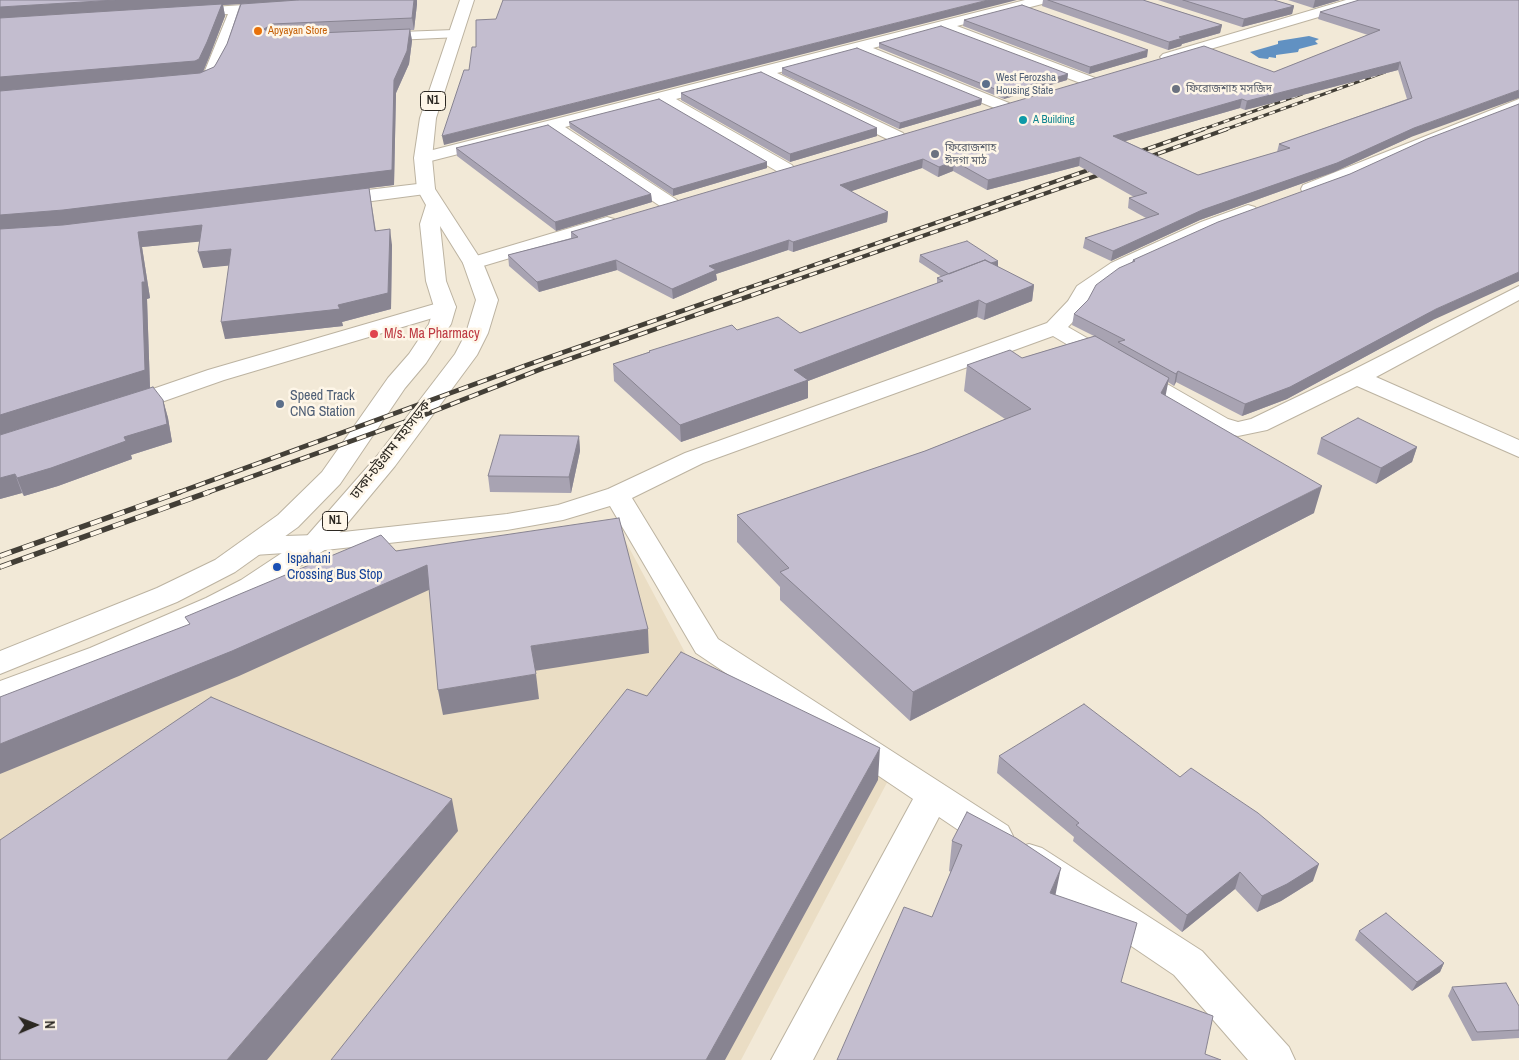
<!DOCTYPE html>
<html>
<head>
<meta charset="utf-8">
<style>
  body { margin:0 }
  #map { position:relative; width:1519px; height:1060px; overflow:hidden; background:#f2e9d7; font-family:"Archivo Narrow",sans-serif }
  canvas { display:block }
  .north { position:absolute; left:10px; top:1000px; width:50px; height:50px; -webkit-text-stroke:4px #fef6e8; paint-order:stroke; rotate:89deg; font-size:14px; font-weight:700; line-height:20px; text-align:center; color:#2c2822 }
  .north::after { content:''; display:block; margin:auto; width:18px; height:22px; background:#2c2822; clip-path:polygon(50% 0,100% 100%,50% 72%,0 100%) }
</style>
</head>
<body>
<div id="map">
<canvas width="1519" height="1060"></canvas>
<div class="north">N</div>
</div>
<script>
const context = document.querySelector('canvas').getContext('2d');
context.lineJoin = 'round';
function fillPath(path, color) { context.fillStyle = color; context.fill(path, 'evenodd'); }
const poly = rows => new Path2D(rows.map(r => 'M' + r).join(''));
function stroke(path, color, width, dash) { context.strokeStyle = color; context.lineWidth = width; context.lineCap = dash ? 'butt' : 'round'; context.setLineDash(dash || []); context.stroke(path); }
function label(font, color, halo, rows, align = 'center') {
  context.font = font + ' "Archivo Narrow","Noto Sans Bengali",sans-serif'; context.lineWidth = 5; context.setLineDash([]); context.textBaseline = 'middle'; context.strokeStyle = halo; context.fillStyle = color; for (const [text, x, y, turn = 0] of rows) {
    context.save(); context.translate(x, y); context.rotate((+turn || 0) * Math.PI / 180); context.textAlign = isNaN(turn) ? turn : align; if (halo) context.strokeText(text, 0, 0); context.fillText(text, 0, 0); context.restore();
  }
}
const built = poly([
  [618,527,689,660,891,775,741,1060,0,1060,0,700,367,553]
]);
const water = poly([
  [1309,36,1319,39,1315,41,1318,44,1299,49,1298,52,1276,55,1276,58,1269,57,1268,59,1259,58,1250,52,1278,44,1278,41]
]);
const minor = poly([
  [1025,0,1048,0,1046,3,957,26,1095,78,1097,81,1095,84,1083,84,941,30,873,48,1009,103,1011,106,1009,109,997,109,857,52,777,73,903,133,906,137,903,141,891,141,761,77,676,99,792,165,795,169,792,173,780,173,660,103,565,127,677,200,679,204,677,208,663,208,549,131,423,163,417,162,414,158,417,154,1025,0],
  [1346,0,1368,0,1366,3,1173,60,1163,60,1160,57,1163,54,1346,0],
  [275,3,280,4,282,7,280,10,242,13,228,56,216,79,202,85,186,88,180,86,178,83,180,80,204,73,228,14,186,16,181,15,179,12,181,9,275,3],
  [454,30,461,34,459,37,374,41,367,37,374,33,454,30],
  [1519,99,1519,110,1317,193,1303,193,1301,189,1303,185,1519,99],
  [426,183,433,185,435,189,433,193,334,206,327,204,325,200,327,196,334,194,426,183],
  [1248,205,1255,207,1258,211,1255,215,1215,230,1125,271,1093,294,1085,309,1068,327,1228,419,1238,422,1251,419,1349,372,1519,286,1519,300,1376,377,1519,440,1519,457,1357,386,1267,430,1238,436,1211,430,1053,336,703,463,632,498,718,639,1008,826,1013,836,1008,846,995,850,982,846,939,817,813,1060,771,1060,913,799,696,653,610,506,563,520,507,530,316,551,254,555,244,552,240,546,244,540,254,537,316,535,507,514,558,505,608,489,685,453,1047,323,1068,301,1077,286,1111,263,1201,222,1248,205],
  [607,217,614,219,617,223,614,227,473,269,466,267,463,263,466,259,607,217],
  [445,301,453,302,456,307,453,312,224,380,133,412,124,414,115,412,112,407,115,402,208,370,445,301],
  [1029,844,1042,848,1202,951,1289,1047,1295,1060,1248,1060,1174,975,1016,868,1011,858,1016,848,1029,844]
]);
const trunk = poly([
  [460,0,474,0,436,118,432,158,435,189,483,263,498,300,488,333,477,355,395,466,326,549,261,592,226,612,112,662,0,704,0,681,90,648,206,598,241,580,306,537,377,456,455,354,466,333,476,300,463,263,440,226,446,281,456,307,451,324,426,363,405,388,340,484,298,527,235,572,177,602,0,674,0,651,157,588,215,560,278,515,322,472,388,378,409,354,429,324,434,307,426,281,420,224,426,205,417,189,414,158,420,118,460,0]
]);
const railFar3 = poly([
  [1201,130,1302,94],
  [1224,130,1385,72]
]);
const railFar2 = poly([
  [1133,154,1204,129],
  [1143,159,1227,129],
  [739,291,1100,166],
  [764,291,1110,171]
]);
const railFar1 = poly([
  [177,493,527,365,742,290],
  [206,493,424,415,541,369,767,290]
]);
const rail = poly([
  [0,556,180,492],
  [0,567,209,492]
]);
const wall = poly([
  [0,0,417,0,417,4,414,30,410,30,412,41,409,64,396,93,394,185,369,188,376,231,392,245,391,309,342,322,343,326,225,339,229,265,203,268,200,241,142,247,150,298,147,299,150,388,163,400,168,418,172,442,131,455,132,459,58,486,24,496,22,493,0,499],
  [240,4,227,44,216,64,214,67,200,73,203,72,210,55,225,16,223,5],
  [1043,0,1143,0,1222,25,1220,33,1182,44,1181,46,1168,50,1042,6],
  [1158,0,1274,0,1294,6,1292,14,1242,27],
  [1288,0,1340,0,1313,8],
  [1519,0,1411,137,1334,172,1200,220,1111,261,1083,248,1085,238,1146,218,1128,208,1129,198,1134,197,1079,166,987,190,953,171,938,177,922,168,851,191,888,212,887,222,793,252,788,250,716,274,717,280,673,299,617,270,539,292,509,266,508,255,571,238,571,232,1274,72,1368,35,1318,19,1320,12],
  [1398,70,1407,99,1279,144,1277,152,1198,175,1125,141,1240,108,1245,110],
  [964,20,1147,57,1089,74,963,26],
  [879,43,1068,74,1067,80,1004,99,879,48],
  [782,68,982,99,981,105,899,129,782,74],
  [681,93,877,128,877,136,790,162,681,100],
  [569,122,767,162,767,168,673,196,570,128],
  [456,148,651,194,652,202,556,231,457,156],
  [1350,174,1433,320,1287,399,1242,416,1176,382,1174,386,1168,382,1165,395,1314,513,910,721,780,600,780,587,737,542,737,515,925,451,1005,419,964,391,967,365,1022,358,1094,336,1072,325,1074,314,1132,262,1133,260],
  [920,255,998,261,998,267,1034,285,1032,301,984,320,977,317,808,381,808,398,681,442,614,381,613,364,649,352,649,351,737,330,800,333,937,284,937,278,942,277,919,262],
  [579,436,580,451,571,493,490,492,488,476],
  [1321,438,1417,447,1412,462,1376,484,1317,454],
  [999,756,1313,881,1281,901,1257,912,1235,889,1182,932,1073,841,1074,837,997,773],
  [1016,838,837,1060,932,917,951,872,949,871,952,841],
  [1359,931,1444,963,1440,972,1412,991,1355,940],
  [1452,987,1519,1006,1519,1038,1472,1041,1448,996]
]);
const shadedWall = poly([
  [116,0,309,0,223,5,225,16,210,55,203,72,198,74,0,91,0,7],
  [414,0,417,0,417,4,414,30,412,18],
  [988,0,1017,0,444,145,442,136],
  [1315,0,1340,0,1313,8],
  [1294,6,1292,14,1242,27,1244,19],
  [272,24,275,36,266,41,264,29],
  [1222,25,1220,33,1182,44,1181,46,1168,50,1169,42,1179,37],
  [410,29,412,41,409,64,396,93,394,185,369,188,378,247,369,188,68,225,0,231,0,215,394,80],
  [1148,50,1147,57,1089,74,1090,67],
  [1400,62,1398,70,1245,110,1247,101],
  [1068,74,1067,80,1004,99,1005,93],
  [1519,90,1519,98,1411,137,1334,172,1200,220,1111,261,1113,251,1202,210,1414,128],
  [982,99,981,105,899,129,900,123],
  [1242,99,1240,108,1112,145,1113,136],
  [877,128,877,136,790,162,790,154],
  [1080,157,1079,166,987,190,988,180],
  [923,159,922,168,840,195,840,185],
  [954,161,953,171,938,177,939,167],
  [767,162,767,168,673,196,673,189],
  [651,194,652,202,556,231,555,222],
  [888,212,887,222,793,252,793,242],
  [202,225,206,241,142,247,150,298,147,299,150,388,0,435,0,415,138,232],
  [390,229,392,245,391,309,342,322,343,326,225,339,221,322,338,305],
  [789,240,788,250,716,274,717,280,673,299,672,289,709,266],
  [231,249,235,265,203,268,198,252],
  [616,260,617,270,539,292,537,282],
  [998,261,998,268,954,277],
  [1519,272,1519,281,1433,320,1287,399,1242,416,1245,404,1436,309],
  [1034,285,1032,301,984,320,986,304],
  [979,300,977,317,808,381,808,398,681,442,680,425,794,370],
  [1178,371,1176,382,1174,386,1176,374],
  [1169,378,1164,404,1161,393],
  [163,400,168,418,172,442,131,455,132,459,58,486,24,496,17,478,124,437],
  [579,436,580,451,571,493,569,477],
  [1417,447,1412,462,1376,484,1381,468],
  [15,474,22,493,0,499,0,478],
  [1322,486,1314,513,910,721,913,692],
  [427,565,431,589,239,676,0,774,0,744],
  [648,629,649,653,534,671,531,646],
  [536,674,539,699,443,715,438,690],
  [880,748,878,780,725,1060,706,1060],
  [452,799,458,831,267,1060,227,1060],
  [1319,864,1313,881,1281,901,1257,912,1262,896],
  [1061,868,1055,897,1050,893],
  [1240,872,1235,889,1182,932,1187,915],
  [1444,963,1440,972,1412,991,1417,982]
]);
const building = poly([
  [0,0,116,0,0,7,0,0],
  [298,0,414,0,412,18,272,24,264,29,272,35,410,29,407,51,394,80,392,170,63,210,0,215,0,91,200,73,214,67,216,64,227,44,241,4,298,0],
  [503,0,988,0,442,136,464,70,469,70,472,47,476,47,476,20,496,19,503,0],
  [1048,0,1143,0,1222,25,1179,37,1183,38,1169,42,1048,0],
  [1183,0,1274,0,1294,6,1244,19,1183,0],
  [1359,0,1519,0,1519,90,1414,128,1337,163,1202,210,1113,251,1085,238,1159,214,1129,198,1147,193,1080,157,988,180,954,161,939,167,923,159,840,185,888,212,793,242,789,240,709,266,716,270,672,289,616,260,537,282,508,255,578,237,571,232,1204,46,1274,72,1380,30,1320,12,1359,0],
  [1400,62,1412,98,1279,144,1290,148,1198,175,1113,136,1242,99,1247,101,1400,62],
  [222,4,207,42,199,59,195,61,0,77,0,18,222,4],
  [1022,5,1148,50,1090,67,964,20,1022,5],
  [941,26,1068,74,1005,93,879,43,941,26],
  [857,48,982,99,900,123,782,68,857,48],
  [761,72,877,128,790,154,681,93,761,72],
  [659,99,767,162,673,189,569,122,659,99],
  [1519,104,1519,272,1436,309,1290,387,1245,404,1178,371,1176,374,1118,342,1125,340,1074,314,1088,300,1096,285,1119,268,1135,261,1133,260,1218,222,1350,174,1427,139,1519,104],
  [548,125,651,194,555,222,456,148,548,125],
  [369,188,375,231,390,229,388,293,338,305,340,309,221,322,231,249,198,252,202,225,138,232,145,282,142,282,145,370,0,415,0,229,63,225,369,188],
  [967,241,998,261,991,263,985,260,949,274,920,255,967,241],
  [985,260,1034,285,986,304,979,300,794,370,808,380,680,425,613,364,650,352,649,351,732,325,737,330,778,317,800,333,943,281,937,278,985,260],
  [1095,336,1169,378,1161,393,1322,486,913,692,780,572,789,568,737,515,925,451,1031,409,967,365,1010,350,1022,358,1095,336],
  [153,387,163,400,167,424,124,437,126,441,51,468,17,478,15,474,0,478,0,435,153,387],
  [1358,418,1417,447,1381,468,1321,438,1358,418],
  [500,435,579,436,569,477,488,476,500,435],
  [619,518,648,629,531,646,536,674,438,690,427,565,232,651,0,744,0,697,190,624,185,617,381,535,396,551,619,518],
  [681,652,880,748,706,1060,331,1060,627,689,647,696,681,652],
  [211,697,452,799,227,1060,0,1060,0,840,211,697],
  [1084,704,1180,777,1191,768,1258,813,1319,864,1287,884,1262,896,1240,872,1187,915,1076,825,1079,823,999,756,1084,704],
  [967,812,1016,838,1061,868,1050,893,1137,923,1121,982,1213,1016,1205,1054,1221,1060,837,1060,904,907,932,917,962,845,952,841,967,812],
  [1386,913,1444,963,1417,982,1359,931,1386,913],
  [1506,983,1519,1006,1519,1030,1477,1032,1452,987,1506,983]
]);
const markers = [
  [258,31,5,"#e8710a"],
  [986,84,5,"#5c6f8a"],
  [1176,89,5,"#6b7280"],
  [1023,120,5,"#0f9aa8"],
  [935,154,5,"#6b7280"],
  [374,334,5,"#e0444e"],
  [280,404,5,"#5c6f8a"],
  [277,567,5,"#1a4fb4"]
];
const farFoodnames = [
  ["Apyayan Store",268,31]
];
const farServicenames = [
  ["West Ferozsha",996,78],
  ["Housing State",996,91]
];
const farWorshipnames = [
  ["ফিরোজশাহ মসজিদ",1186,89],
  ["ফিরোজশাহ",945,148],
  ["ঈদগা মাঠ",945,161]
];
const farCulturenames = [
  ["A Building",1033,120]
];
const shields = [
  [433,101,25],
  [335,521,25]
];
const shieldNames = [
  ["N1",433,101],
  ["N1",335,521]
];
const healthNames = [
  ["M/s. Ma Pharmacy",384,334]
];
const serviceNames = [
  ["Speed Track",290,396],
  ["CNG Station",290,412]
];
const streetNames = [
  ["ঢাকা-চট্টগ্রাম মহাসড়ক",391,450,-52]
];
const transitNames = [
  ["Ispahani",287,559],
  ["Crossing Bus Stop",287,575]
];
fillPath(built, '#eaddc4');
fillPath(water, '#6191c2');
stroke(minor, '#bcb3a1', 2);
stroke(trunk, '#bcb3a1', 2);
fillPath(minor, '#fff');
fillPath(trunk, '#fff');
stroke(railFar3, '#433f37', 3);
stroke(railFar2, '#433f37', 4);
stroke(railFar1, '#433f37', 5);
stroke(rail, '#433f37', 5.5);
stroke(railFar3, '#fef6e8', 2, [6]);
stroke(railFar2, '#fef6e8', 2.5, [8]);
stroke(railFar1, '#fef6e8', 3, [10]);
stroke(rail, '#fef6e8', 4, [12]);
fillPath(wall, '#a8a3b2');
fillPath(shadedWall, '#888491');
fillPath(building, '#c3bdcf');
stroke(building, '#888491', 1);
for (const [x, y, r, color] of markers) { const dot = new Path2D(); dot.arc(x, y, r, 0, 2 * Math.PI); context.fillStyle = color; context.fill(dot); stroke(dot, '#fef6e8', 2); }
label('11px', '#c56008', '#fef6e8', farFoodnames, 'left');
label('11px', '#4e5e75', '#fef6e8', farServicenames, 'left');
label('11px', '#5b616d', '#fef6e8', farWorshipnames, 'left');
label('11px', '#0d838f', '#fef6e8', farCulturenames, 'left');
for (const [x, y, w] of shields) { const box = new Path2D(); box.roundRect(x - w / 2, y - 9.5, w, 19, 4); context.fillStyle = '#fef6e8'; context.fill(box); stroke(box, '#2c2822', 1); }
label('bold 12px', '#2c2822', null, shieldNames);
label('14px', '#be3a42', '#fef6e8', healthNames, 'left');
label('14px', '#4e5e75', '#fef6e8', serviceNames, 'left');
label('14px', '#2c2822', '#fef6e8', streetNames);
label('14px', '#164399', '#fef6e8', transitNames, 'left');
</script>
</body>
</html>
